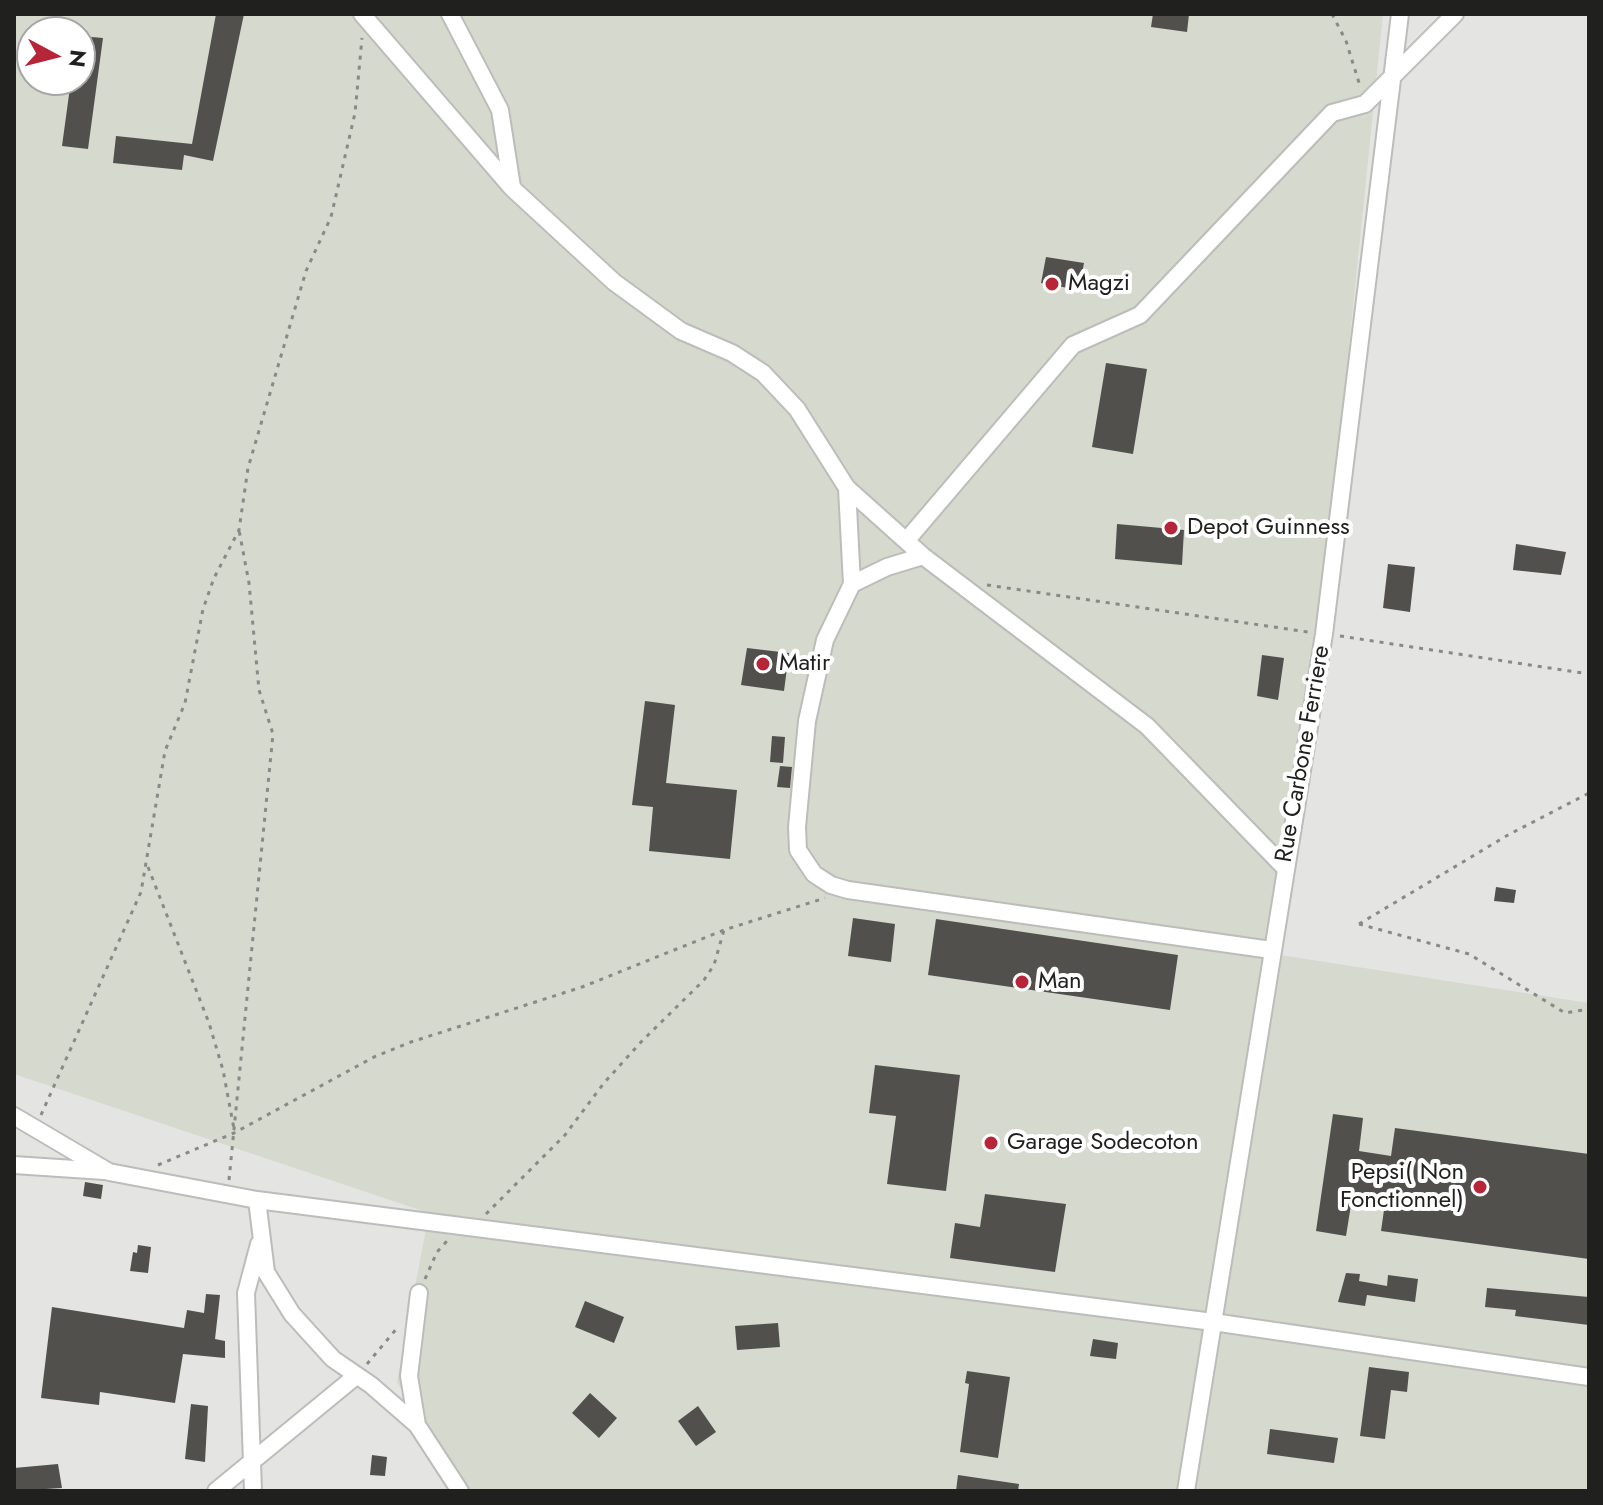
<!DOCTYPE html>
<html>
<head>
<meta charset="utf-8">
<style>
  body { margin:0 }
  #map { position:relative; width:1603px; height:1505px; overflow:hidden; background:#e4e5e2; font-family:Jost,sans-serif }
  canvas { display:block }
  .frame { position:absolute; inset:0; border:16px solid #20201f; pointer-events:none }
  .north { position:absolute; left:16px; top:16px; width:80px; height:80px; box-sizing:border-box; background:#fff; border:2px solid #a6a6a5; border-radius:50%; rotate:97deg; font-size:22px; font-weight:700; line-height:32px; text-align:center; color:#20201f }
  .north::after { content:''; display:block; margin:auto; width:28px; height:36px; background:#b72538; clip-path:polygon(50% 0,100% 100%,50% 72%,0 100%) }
</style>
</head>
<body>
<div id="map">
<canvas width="1603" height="1505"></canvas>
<div class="frame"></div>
<div class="north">N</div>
</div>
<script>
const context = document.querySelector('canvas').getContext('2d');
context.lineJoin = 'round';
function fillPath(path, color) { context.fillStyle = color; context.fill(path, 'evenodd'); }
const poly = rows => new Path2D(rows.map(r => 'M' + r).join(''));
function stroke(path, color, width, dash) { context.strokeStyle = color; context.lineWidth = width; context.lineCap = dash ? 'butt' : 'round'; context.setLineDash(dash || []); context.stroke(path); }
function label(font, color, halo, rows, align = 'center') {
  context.font = font + ' Jost,sans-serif'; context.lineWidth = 8; context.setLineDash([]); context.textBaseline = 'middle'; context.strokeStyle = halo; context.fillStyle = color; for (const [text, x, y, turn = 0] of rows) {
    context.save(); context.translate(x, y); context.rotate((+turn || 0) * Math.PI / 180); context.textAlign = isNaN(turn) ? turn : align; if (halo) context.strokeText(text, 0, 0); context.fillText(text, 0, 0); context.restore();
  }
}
const built = poly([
  [14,14,1383,14,1308,748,1274,954,1589,1003,1589,1491,461,1491,397,1382,429,1213,14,1074],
  [32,32,80,32,80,80,32,80]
]);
const building = poly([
  [216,14,244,14,213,161,184,155,182,170,113,163,116,136,192,144],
  [1153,14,1189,14,1187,32,1151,27],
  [80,36,103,38,88,149,62,146,71,80,80,80],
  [1046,257,1084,263,1079,290,1041,283],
  [1106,363,1147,369,1133,454,1092,447],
  [1117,524,1184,530,1182,565,1115,559],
  [1516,544,1566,552,1561,575,1513,570],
  [1388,564,1415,567,1410,612,1383,608],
  [747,648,789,653,784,691,741,685],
  [1262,655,1284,658,1278,700,1257,696],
  [645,701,675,705,666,783,737,790,730,859,649,851,653,807,632,805],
  [772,736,785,737,783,763,770,762],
  [780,766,792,767,790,788,777,787],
  [1496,887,1516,890,1514,903,1494,901],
  [853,918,895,924,891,962,848,956],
  [936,919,1178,955,1170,1010,928,975],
  [875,1065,960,1075,946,1191,887,1184,896,1116,869,1113],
  [1333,1114,1363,1118,1359,1151,1391,1156,1395,1128,1589,1154,1589,1259,1381,1231,1384,1210,1351,1205,1346,1236,1316,1231],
  [85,1182,103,1185,101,1199,83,1196],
  [985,1194,1066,1204,1055,1272,950,1258,955,1223,980,1227],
  [138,1245,151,1247,148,1273,130,1271,133,1252,137,1253],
  [1346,1273,1360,1274,1359,1281,1387,1286,1388,1275,1418,1279,1415,1302,1367,1295,1365,1306,1338,1302],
  [1487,1288,1589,1297,1589,1325,1515,1316,1516,1310,1485,1307],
  [206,1294,220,1295,215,1339,225,1341,225,1358,183,1354,175,1403,100,1392,99,1405,41,1398,52,1307,184,1328,187,1310,204,1313],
  [585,1301,624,1317,614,1343,575,1327],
  [778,1323,780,1347,737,1350,735,1326],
  [1093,1339,1118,1343,1116,1359,1090,1356],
  [1369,1367,1409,1372,1407,1392,1391,1390,1385,1439,1360,1436],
  [967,1371,1010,1377,998,1458,960,1452,969,1384,965,1383],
  [590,1393,617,1418,599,1438,572,1413],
  [191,1404,208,1406,205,1462,185,1459],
  [698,1406,716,1432,696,1446,678,1421],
  [1270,1429,1338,1438,1334,1463,1267,1454],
  [372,1455,387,1457,385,1476,370,1475],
  [58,1464,62,1488,14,1491,14,1468],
  [958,1475,1019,1484,1018,1491,956,1491]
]);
const path = poly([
  [1332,14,1346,41,1360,86],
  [987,585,1308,632],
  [1340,636,1589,674],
  [148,867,209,1023,223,1070,234,1129],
  [1359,924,1508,835,1589,793],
  [1359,924,1469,954,1565,1013,1589,1009],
  [41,1115,141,892,165,751,185,703,203,609,214,578,239,530,248,468,306,271,331,217,355,113,362,38],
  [158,1165,234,1133,374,1057,411,1042,582,987,724,930,825,898],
  [229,1180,273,734,259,690,249,583,239,530],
  [486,1214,565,1135,604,1083,641,1042,704,980,714,965,724,930],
  [425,1279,437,1252,447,1241],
  [367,1364,398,1327]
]);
const minor = poly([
  [362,14,512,188,614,282,681,331,732,353,763,373,797,409,847,488,923,556,1147,726,1285,868],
  [450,14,500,110,512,187],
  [847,488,852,584,825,640,807,721,797,827,798,850,814,874,831,885,848,890,1271,950],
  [906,541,1073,345,1140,315,1332,113,1365,104,1455,14],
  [852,584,887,567,923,556],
  [14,1116,109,1172,257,1200,1213,1322,1589,1377],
  [14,1165,104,1171],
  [257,1200,266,1272,292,1314,333,1359,371,1385,417,1425,460,1491],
  [417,1425,409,1376,419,1293],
  [216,1491,356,1376],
  [253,1491,246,1293,259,1244],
  [1186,1491,1324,634,1400,14]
]);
const markers = [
  [1052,284,8,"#b72538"],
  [1171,528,8,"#b72538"],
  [763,664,8,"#b72538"],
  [1022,982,8,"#b72538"],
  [991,1143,8,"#b72538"],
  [1480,1187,8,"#b72538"]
];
const poiNames = [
  ["Magzi",1068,284],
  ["Depot Guinness",1187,528],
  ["Matir",779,664],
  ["Man",1038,982],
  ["Garage Sodecoton",1007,1143],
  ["Pepsi( Non",1464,1173,"right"],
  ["Fonctionnel)",1464,1201,"right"]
];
const streetNames = [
  ["Rue Carbone Ferriere",1304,754,-80]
];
fillPath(built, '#d6d9ce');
fillPath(building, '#51504d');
stroke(minor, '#bcbdb9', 20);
stroke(path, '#898a88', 3, [4, 6]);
stroke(minor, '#fff', 16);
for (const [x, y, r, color] of markers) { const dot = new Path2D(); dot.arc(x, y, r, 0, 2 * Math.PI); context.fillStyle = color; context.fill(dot); stroke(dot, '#fff', 3); }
label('24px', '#20201f', '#fff', poiNames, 'left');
label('24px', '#20201f', '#fff', streetNames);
</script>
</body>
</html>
